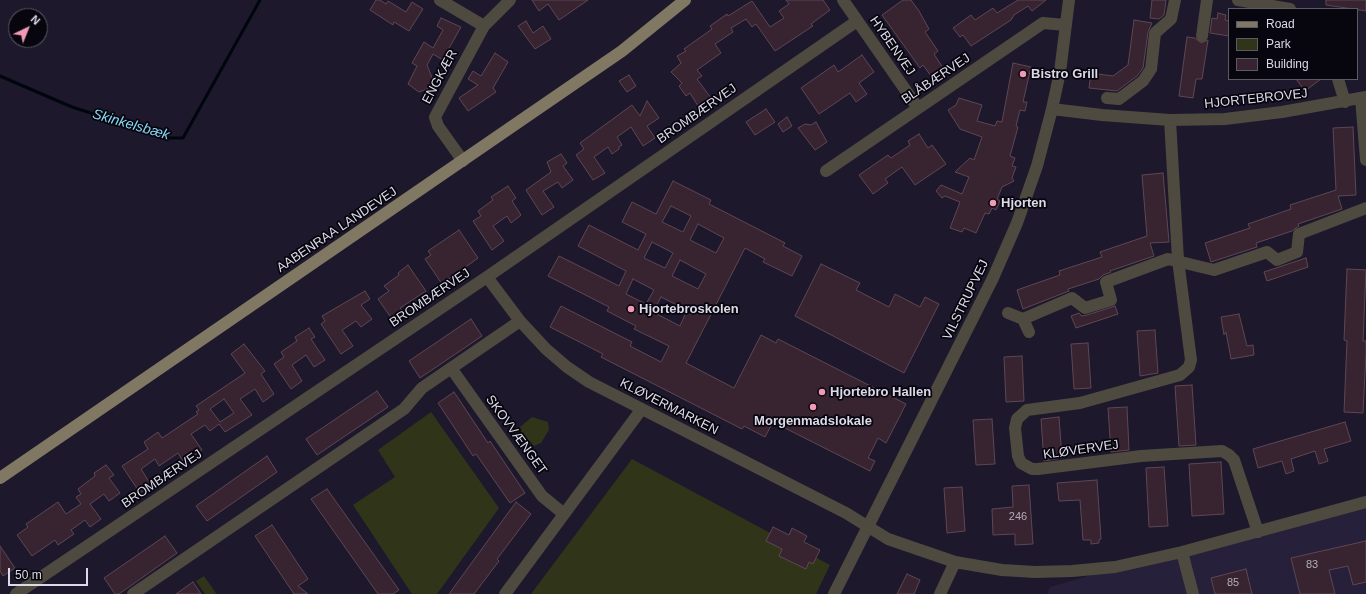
<!DOCTYPE html>
<html>
<head>
<meta charset="utf-8">
<style>
  body { margin:0 }
  #map { position:relative; width:1366px; height:594px; overflow:hidden; background:#1d182c; font-family:Helvetica,sans-serif }
  canvas { display:block }
  .legend { position:absolute; left:1228px; top:8px; width:130px; height:72px; box-sizing:border-box; background:#07050d; border:1px solid #5c5a65; margin:0; padding:5px 7px; list-style:none; font-size:12px; color:#dcdae8 }
  .legend li { display:flex; align-items:center; gap:8px; height:20px }
  .legend b { width:20px; border:1px solid #5c5a65 }
  .north { position:absolute; left:8px; top:8px; width:40px; height:40px; box-sizing:border-box; background:#07050d; border:1px solid #5c5a65; border-radius:50%; rotate:43deg; font-size:11px; font-weight:700; line-height:16px; text-align:center; color:#dcdae8 }
  .north::after { content:''; display:block; margin:auto; width:14px; height:18px; background:#f09ab6; clip-path:polygon(50% 0,100% 100%,50% 72%,0 100%) }
  .scale { position:absolute; left:8px; top:568px; width:80px; height:18px; box-sizing:border-box; border:2px solid #dcdae8; border-top:0; padding-left:5px; font-size:12px; line-height:14px; white-space:nowrap; color:#dcdae8; -webkit-text-stroke:3px #07050d; paint-order:stroke }
</style>
</head>
<body>
<div id="map">
<canvas width="1366" height="594"></canvas>
<ul class="legend">
<li><b style="height:5px;background:#817863"></b>Road</li>
<li><b style="height:11px;background:#30351a"></b>Park</li>
<li><b style="height:11px;background:#382330"></b>Building</li>
</ul>
<div class="north">N</div>
<div class="scale">50 m</div>
</div>
<script>
const context = document.querySelector('canvas').getContext('2d');
context.lineJoin = 'round';
function fillPath(path, color) { context.fillStyle = color; context.fill(path, 'evenodd'); }
const poly = rows => new Path2D(rows.map(r => 'M' + r).join(''));
function stroke(path, color, width, dash) { context.strokeStyle = color; context.lineWidth = width; context.lineCap = dash ? 'butt' : 'round'; context.setLineDash(dash || []); context.stroke(path); }
function label(font, color, halo, rows, align = 'center') {
  context.font = font + ' Helvetica,sans-serif'; context.lineWidth = 3.5; context.setLineDash([]); context.textBaseline = 'middle'; context.strokeStyle = halo; context.fillStyle = color; for (const [text, x, y, turn = 0] of rows) {
    context.save(); context.translate(x, y); context.rotate((+turn || 0) * Math.PI / 180); context.textAlign = isNaN(turn) ? turn : align; if (halo) context.strokeText(text, 0, 0); context.fillText(text, 0, 0); context.restore();
  }
}
const built = poly([
  [1366,495,1366,594,1047,594,1050,587]
]);
const green = poly([
  [431,412,499,508,437,594,412,594,353,505,395,477,378,450],
  [532,417,548,422,549,430,541,443,534,446,530,441,524,438,520,427],
  [632,459,830,565,816,594,531,594],
  [204,576,216,593,215,594,205,594,196,581]
]);
const stream = poly([
  [0,76,72,107,169,138,183,138,260,0]
]);
const building = poly([
  [376,0,380,0,386,4,388,1,406,12,412,2,423,9,409,31,394,22,393,25,370,10,376,0],
  [532,0,588,0,559,20,548,4,539,11,532,0],
  [786,0,823,0,830,10,811,24,813,26,775,51,756,24,752,27,746,19,731,28,733,32,715,44,721,53,697,70,702,76,697,79,711,98,698,106,690,93,686,96,679,86,682,83,671,72,681,63,677,56,686,51,684,49,712,29,710,26,727,14,728,16,752,1,770,27,784,18,779,11,789,4,786,0],
  [903,0,911,0,919,11,929,29,925,32,938,51,934,54,943,68,931,76,923,65,920,68,882,15,903,0],
  [1018,0,1046,0,1032,11,1028,6,1014,15,1011,20,971,46,963,35,960,37,953,28,971,15,975,20,993,8,997,13,1018,0],
  [1152,0,1166,0,1164,15,1159,19,1150,18,1152,0],
  [1326,0,1366,0,1366,11,1326,5,1326,0],
  [1218,13,1226,15,1225,20,1229,21,1229,36,1210,33,1212,18,1217,19,1218,13],
  [441,18,461,27,444,57,441,59,433,54,427,65,433,80,427,89,419,92,408,84,417,66,412,63,424,42,433,48,443,30,437,26,441,18],
  [1134,20,1152,23,1148,32,1143,68,1137,76,1117,91,1089,88,1091,73,1113,76,1128,65,1134,20],
  [526,21,533,33,543,26,551,39,535,49,518,26,526,21],
  [1187,37,1195,38,1201,43,1208,40,1202,79,1196,79,1193,98,1179,96,1187,37],
  [495,53,508,62,493,88,496,92,468,111,459,98,478,85,468,79,473,71,481,76,495,53],
  [862,55,874,72,859,83,867,94,856,102,850,93,819,114,801,88,834,65,838,72,862,55],
  [1013,63,1031,67,1023,102,1027,102,1025,111,1020,110,1016,126,1018,127,1010,156,1015,158,1012,166,1016,167,1012,178,1014,181,1002,187,997,199,1000,201,996,210,992,208,989,214,985,213,976,233,964,228,962,232,950,228,960,202,945,196,942,198,936,191,941,185,962,194,969,177,955,172,970,158,974,160,982,137,960,129,948,110,956,105,959,98,982,105,977,121,995,126,997,121,1002,122,1013,63],
  [629,75,636,86,627,92,619,81,629,75],
  [1296,79,1321,79,1305,91,1296,79],
  [647,101,659,118,647,126,655,138,643,146,631,127,617,137,622,145,619,147,619,149,612,154,608,147,594,157,605,173,593,180,576,155,584,149,580,143,632,105,640,116,647,101],
  [766,109,775,122,755,135,746,122,766,109],
  [787,117,792,126,783,132,778,124,787,117],
  [816,122,827,142,815,150,798,128,805,124,811,125,816,122],
  [1353,127,1356,195,1338,196,1342,209,1298,224,1299,226,1292,231,1256,243,1257,247,1211,262,1205,243,1250,228,1248,224,1291,209,1290,205,1336,190,1333,128,1353,127],
  [919,134,928,148,932,145,946,164,915,185,902,167,885,179,888,183,873,194,859,175,888,155,891,158,910,145,908,141,919,134],
  [561,154,567,163,563,166,573,180,562,188,558,182,543,191,554,207,542,215,526,190,551,172,547,162,561,154],
  [1163,173,1169,242,1150,243,1154,256,1110,271,1111,272,1103,275,1099,279,1068,289,1069,291,1023,309,1017,290,1060,275,1059,271,1102,257,1100,252,1147,236,1142,175,1163,173],
  [673,181,711,200,709,204,785,243,783,246,802,256,792,276,763,262,765,259,745,248,686,363,734,388,761,335,776,343,778,339,906,404,886,443,878,438,868,458,875,461,870,471,773,422,765,437,744,426,742,429,601,357,603,354,550,327,561,306,632,342,630,346,661,362,669,346,634,329,636,326,607,311,609,307,548,276,559,256,619,286,626,271,578,246,589,225,638,250,646,234,622,222,632,202,656,214,673,181],
  [671,206,691,216,683,232,662,222,671,206],
  [698,224,724,238,716,253,690,240,698,224],
  [652,242,673,253,665,268,644,258,652,242],
  [680,260,706,274,698,289,672,276,680,260],
  [633,279,654,290,646,304,626,294,633,279],
  [661,297,687,310,680,326,653,312,661,297],
  [508,186,516,198,512,201,521,215,511,223,507,216,493,226,504,241,492,250,473,221,481,216,478,211,493,200,491,197,508,186],
  [459,230,478,258,442,284,425,259,431,255,428,251,459,230],
  [1306,258,1308,267,1267,281,1264,272,1306,258],
  [821,264,860,283,856,290,889,307,895,294,920,307,925,297,939,304,904,373,795,316,821,264],
  [408,265,426,291,400,308,403,311,392,319,378,299,389,291,384,286,399,275,398,273,408,265],
  [1347,269,1366,270,1363,341,1366,341,1366,353,1363,413,1344,412,1347,341,1344,340,1347,269],
  [365,291,370,299,361,305,372,319,361,327,356,321,342,330,353,346,341,354,321,324,325,321,322,316,365,291],
  [1115,306,1118,314,1076,328,1071,316,1079,313,1082,316,1087,315,1115,306],
  [1239,314,1247,346,1253,345,1254,355,1231,359,1226,332,1224,335,1221,317,1239,314],
  [471,319,482,336,420,378,409,361,471,319],
  [309,328,315,337,311,339,325,360,314,367,306,355,292,365,302,381,291,389,274,364,284,357,281,352,297,341,295,337,309,328],
  [1155,330,1158,373,1140,376,1137,331,1155,330],
  [1088,343,1091,388,1074,389,1071,344,1088,343],
  [244,344,265,371,261,374,274,394,263,402,255,389,240,399,252,415,225,432,219,424,210,431,205,425,191,434,202,450,184,463,178,453,159,466,155,459,141,469,151,485,140,493,122,466,148,449,144,442,158,432,162,438,198,414,196,412,199,410,196,406,245,373,231,354,244,344],
  [224,399,234,413,220,422,210,409,224,399],
  [1022,356,1024,401,1006,402,1004,357,1022,356],
  [1192,385,1196,445,1179,446,1175,386,1192,385],
  [377,391,388,407,317,455,306,439,377,391],
  [454,392,488,443,490,441,525,493,510,503,476,454,473,456,438,403,454,392],
  [1127,407,1129,450,1111,452,1108,408,1127,407],
  [1059,417,1062,458,1044,461,1041,419,1059,417],
  [992,419,995,464,976,465,973,420,992,419],
  [1345,422,1351,441,1324,449,1328,461,1319,464,1315,451,1291,459,1294,471,1286,474,1282,461,1258,468,1253,449,1345,422],
  [267,456,277,472,207,521,196,506,267,456],
  [1221,462,1224,514,1192,516,1189,464,1221,462],
  [106,465,114,475,109,478,120,493,109,501,104,494,90,504,101,519,90,527,85,520,71,530,74,534,58,545,55,540,32,556,17,535,28,527,26,524,58,502,66,514,81,504,76,497,81,494,78,489,95,476,94,473,106,465],
  [1164,467,1168,526,1149,527,1146,468,1164,467],
  [1097,480,1101,539,1099,540,1099,543,1091,544,1091,540,1083,540,1080,500,1059,501,1057,483,1097,480],
  [1029,485,1033,544,1015,545,1015,534,993,535,992,509,1013,507,1012,486,1029,485],
  [962,487,965,531,947,533,944,488,962,487],
  [327,489,399,590,393,594,378,594,311,499,327,489],
  [516,502,531,514,497,559,499,561,474,594,449,594,516,502],
  [272,525,308,579,298,586,308,594,294,594,255,536,272,525],
  [773,527,789,535,792,528,807,536,804,542,820,550,813,564,809,562,806,569,779,556,782,549,766,541,773,527],
  [165,536,177,553,119,594,115,594,104,578,165,536],
  [1366,541,1366,582,1353,585,1348,566,1329,570,1335,594,1300,594,1291,558,1366,541],
  [0,546,15,568,3,576,0,571,0,546],
  [1246,569,1252,594,1215,594,1211,578,1246,569],
  [907,574,920,580,914,594,897,594,907,574],
  [193,582,201,594,176,594,193,582]
]);
const minor = poly([
  [440,0,484,26],
  [843,0,918,108],
  [1238,0,1290,9],
  [1202,36,1207,0],
  [1338,79,1345,102],
  [1107,98,1119,99,1143,81,1151,69,1155,33,1171,19,1175,0],
  [1361,98,1366,160],
  [1052,109,1102,115,1170,120,1225,119,1282,112,1366,97],
  [1170,120,1178,260,1191,360,1189,367,1180,375,1080,403,1027,410,1017,419,1015,428,1018,456,1021,463,1032,469,1038,469,1141,456,1222,451,1229,455,1234,460,1258,532],
  [463,161,438,126,435,117,484,26,510,0],
  [826,171,1043,23,1066,25],
  [487,277,520,321,546,349,567,367,589,382,846,513,888,539,955,562,1002,570,1035,572,1072,571,1115,567,1182,552,1366,502],
  [1008,313,1023,319,1072,298,1085,308,1111,300,1106,282,1168,259,1214,270,1267,252,1277,260,1297,252,1299,234,1366,208],
  [1023,319,1029,332],
  [451,368,542,496,564,514],
  [1182,552,1193,594],
  [16,594,487,277,857,21],
  [133,594,404,409,422,388,520,321],
  [505,594,641,410],
  [834,594,993,278,1017,223,1037,166,1052,109,1060,72,1069,0],
  [940,594,955,562]
]);
const major = poly([
  [0,478,622,51,685,0]
]);
const markers = [
  [1023,74,4,"#f09ab6"],
  [993,203,4,"#f09ab6"],
  [631,309,4,"#f09ab6"],
  [822,392,4,"#f09ab6"],
  [813,407,4,"#f09ab6"]
];
const numberNames = [
  ["246",1018,517],
  ["83",1312,565],
  ["85",1233,583]
];
const streetNames = [
  ["HYBENVEJ",892,46,55],
  ["ENGKÆR",440,77,-62],
  ["BLÅBÆRVEJ",936,79,-34],
  ["HJORTEBROVEJ",1256,99,-6],
  ["BROMBÆRVEJ",697,114,-35],
  ["AABENRAA LANDEVEJ",337,230,-34],
  ["BROMBÆRVEJ",430,298,-34],
  ["VILSTRUPVEJ",966,300,-64],
  ["KLØVERMARKEN",669,407,27],
  ["SKOVVÆNGET",516,435,54],
  ["KLØVERVEJ",1081,450,-8],
  ["BROMBÆRVEJ",162,479,-34]
];
const poiNames = [
  ["Bistro Grill",1031,74],
  ["Hjorten",1001,203],
  ["Hjortebroskolen",639,309],
  ["Hjortebro Hallen",830,392],
  ["Morgenmadslokale",813,421,"center"]
];
const waterNames = [
  ["Skinkelsbæk",131,125,16]
];
fillPath(built, '#27203a');
fillPath(green, '#30351a');
stroke(stream, '#00060d', 3);
fillPath(building, '#382330');
stroke(building, '#5e4755', 1);
stroke(minor, '#4e4a40', 12);
stroke(major, '#817863', 12);
for (const [x, y, r, color] of markers) { const dot = new Path2D(); dot.arc(x, y, r, 0, 2 * Math.PI); context.fillStyle = color; context.fill(dot); stroke(dot, '#07050d', 1.5); }
label('11px', '#b3acba', null, numberNames);
label('13px', '#dcdae8', '#07050d', streetNames);
label('bold 13px', '#dcdae8', '#07050d', poiNames, 'left');
label('italic 14px', '#87d8f7', '#07050d', waterNames);
</script>
</body>
</html>
